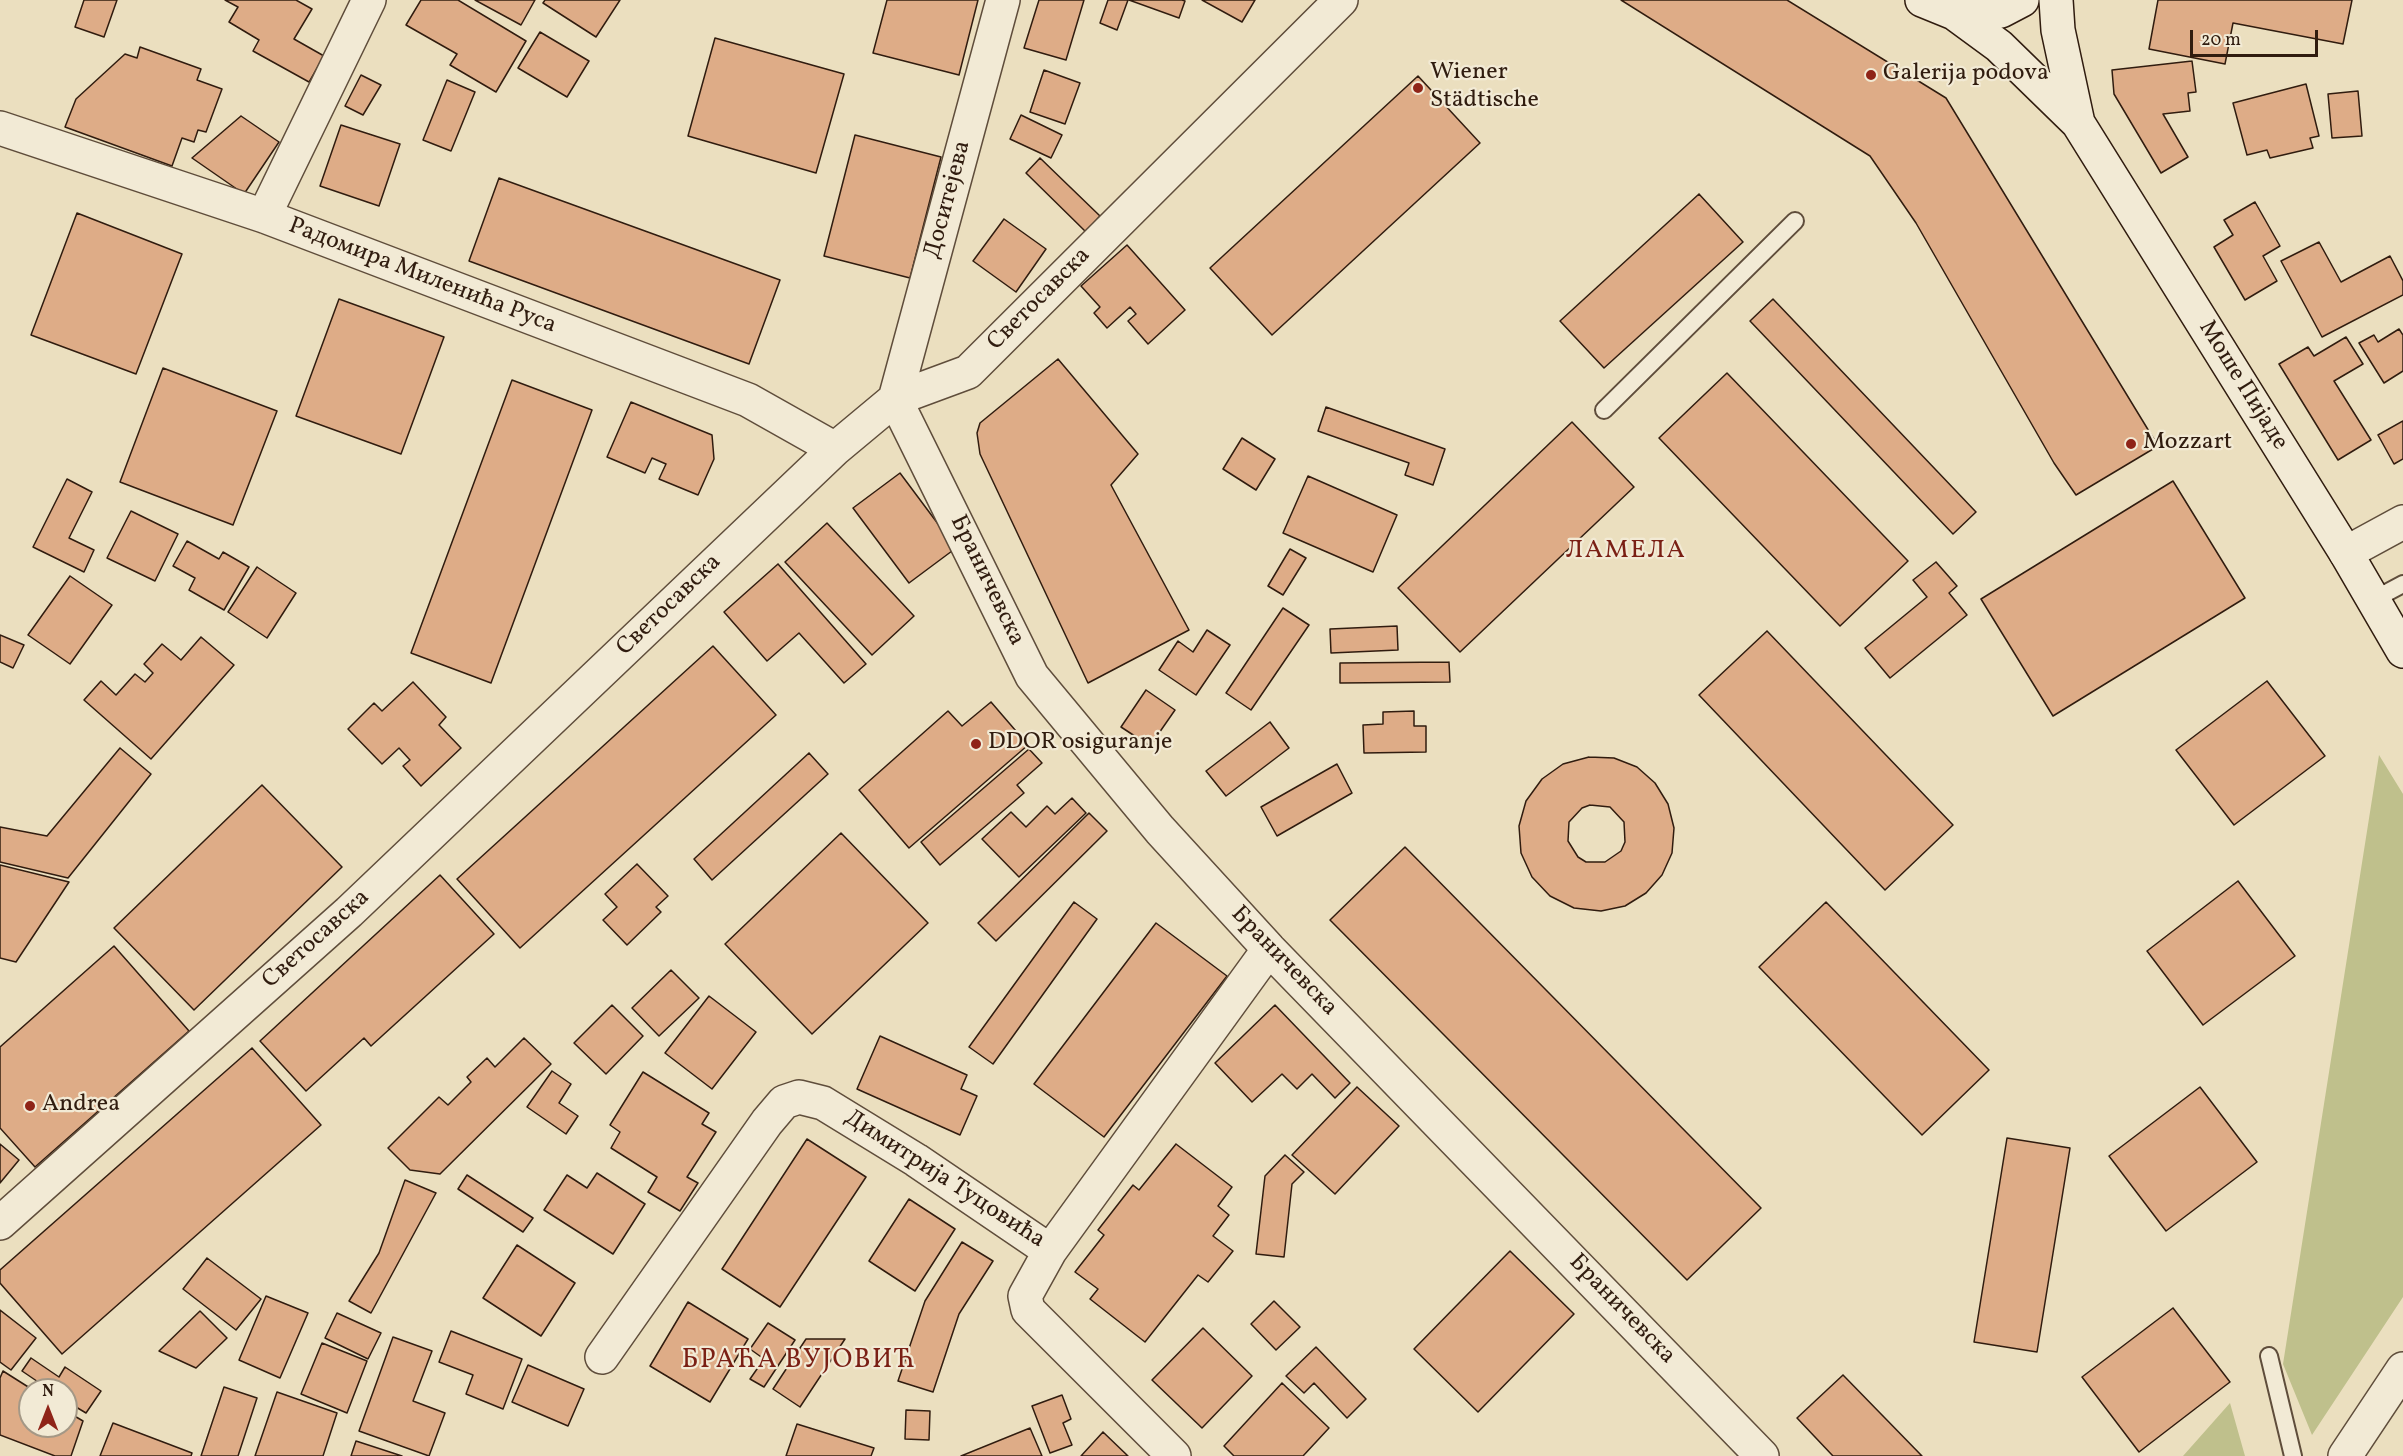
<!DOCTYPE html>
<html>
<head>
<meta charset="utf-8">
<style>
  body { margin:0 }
  #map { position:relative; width:2403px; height:1456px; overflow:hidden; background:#ebdfbf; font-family:Vollkorn,serif }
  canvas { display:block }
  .north { position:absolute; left:18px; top:1378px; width:60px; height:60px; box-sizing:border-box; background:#f2ead5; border:2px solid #a49886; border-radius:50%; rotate:0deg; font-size:16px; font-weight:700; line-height:24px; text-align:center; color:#301c0f }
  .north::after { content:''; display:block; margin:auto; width:21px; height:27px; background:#8f2418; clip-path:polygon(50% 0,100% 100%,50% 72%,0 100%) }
  .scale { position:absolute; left:2190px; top:30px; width:128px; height:27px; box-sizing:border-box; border:3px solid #301c0f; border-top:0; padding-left:8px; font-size:18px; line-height:21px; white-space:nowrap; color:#301c0f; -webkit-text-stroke:4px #f2ead5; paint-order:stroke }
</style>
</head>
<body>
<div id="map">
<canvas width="2403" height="1456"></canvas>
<div class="north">N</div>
<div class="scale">20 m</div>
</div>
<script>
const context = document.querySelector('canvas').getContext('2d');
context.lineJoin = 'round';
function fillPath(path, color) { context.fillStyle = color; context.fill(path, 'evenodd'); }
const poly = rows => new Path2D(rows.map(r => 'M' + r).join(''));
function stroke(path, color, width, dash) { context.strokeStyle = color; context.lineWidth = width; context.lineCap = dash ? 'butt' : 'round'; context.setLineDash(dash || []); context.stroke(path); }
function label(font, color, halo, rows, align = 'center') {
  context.font = font + ' Vollkorn,serif'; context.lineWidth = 4.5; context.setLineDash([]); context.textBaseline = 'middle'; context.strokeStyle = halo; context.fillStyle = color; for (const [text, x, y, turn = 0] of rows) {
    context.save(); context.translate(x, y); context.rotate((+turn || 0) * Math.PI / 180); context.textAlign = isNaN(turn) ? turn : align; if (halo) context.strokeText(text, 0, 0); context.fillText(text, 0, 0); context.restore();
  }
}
const green = poly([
  [2379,755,2403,794,2403,1297,2312,1435,2283,1364],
  [2230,1403,2245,1456,2183,1456]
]);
const building = poly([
  [84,0,117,0,104,37,75,27,84,0],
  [225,0,296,0,312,9,294,39,324,56,309,82,253,51,259,40,229,22,238,7,225,0],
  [421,0,458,0,526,41,496,92,450,65,457,54,406,25,421,0],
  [475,0,535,0,521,25,475,0],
  [545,0,620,0,596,37,543,3,545,0],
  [887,0,978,0,959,75,873,53,887,0],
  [1039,0,1084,0,1066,60,1024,48,1039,0],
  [1108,0,1128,0,1117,30,1100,23,1108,0],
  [1129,0,1182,0,1185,1,1179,18,1129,0],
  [1202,0,1255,0,1242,22,1202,0],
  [1621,0,1787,0,1946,98,2158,446,2076,495,2054,463,1916,223,1870,156,1621,0],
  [2158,0,2352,0,2343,44,2233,23,2225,64,2149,49,2158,0],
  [540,32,589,61,567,97,518,68,540,32],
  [715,38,844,74,816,173,688,136,715,38],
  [140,47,201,69,197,80,222,89,206,132,198,130,194,142,182,138,172,166,65,127,76,99,125,54,137,58,140,47],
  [2192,61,2196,92,2188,93,2190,111,2163,114,2188,157,2161,173,2114,94,2112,70,2192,61],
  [1044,70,1080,83,1065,124,1030,112,1044,70],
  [361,75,381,85,363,115,345,106,361,75],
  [1418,76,1480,143,1272,335,1210,268,1418,76],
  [447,80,475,92,451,151,423,140,447,80],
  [2306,84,2319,136,2310,138,2313,148,2270,158,2267,150,2247,155,2233,103,2306,84],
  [2358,91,2362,136,2332,138,2328,94,2358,91],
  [1021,115,1062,135,1051,158,1010,139,1021,115],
  [241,116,279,142,244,194,192,158,241,116],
  [341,125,400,144,379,206,320,186,341,125],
  [855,135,941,157,910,278,824,256,855,135],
  [1040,158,1100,216,1086,232,1026,173,1040,158],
  [499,178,780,280,749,364,469,261,499,178],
  [1699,194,1743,242,1604,368,1560,321,1699,194],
  [2255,202,2280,246,2263,256,2277,281,2245,300,2214,247,2233,235,2224,220,2255,202],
  [77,213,182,254,136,374,31,335,77,213],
  [1004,219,1046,249,1016,292,973,261,1004,219],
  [2319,242,2341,282,2390,256,2403,281,2403,295,2322,337,2281,261,2319,242],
  [1127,245,1185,310,1148,344,1128,321,1136,314,1130,307,1107,328,1094,313,1100,307,1081,286,1127,245],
  [339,299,444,337,401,454,296,416,339,299],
  [1773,299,1976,512,1953,534,1750,321,1773,299],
  [2399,329,2403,335,2403,371,2384,383,2359,343,2374,335,2378,342,2399,329],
  [2346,337,2363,364,2334,381,2371,440,2338,460,2279,364,2308,347,2314,356,2346,337],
  [1058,359,1138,454,1111,485,1189,630,1088,683,980,454,977,433,980,423,1058,359],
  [163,368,277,411,233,525,120,482,163,368],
  [1727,373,1908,561,1840,626,1659,438,1727,373],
  [512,380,592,410,491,683,411,653,512,380],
  [631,402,712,435,714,459,698,495,659,479,666,464,652,458,645,473,607,457,631,402],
  [1326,407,1445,449,1433,485,1405,475,1409,463,1318,431,1326,407],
  [2403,421,2403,459,2394,464,2378,435,2403,421],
  [1572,422,1634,487,1460,652,1398,588,1572,422],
  [1242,438,1275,459,1256,490,1223,469,1242,438],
  [900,473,956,548,909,583,853,508,900,473],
  [1308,476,1397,515,1373,572,1283,533,1308,476],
  [67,479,92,492,69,538,94,550,84,572,33,547,67,479],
  [2173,481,2245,598,2053,716,1981,599,2173,481],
  [131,511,178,534,155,581,107,558,131,511],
  [827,523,914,616,872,655,785,562,827,523],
  [187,541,219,559,223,552,249,567,224,610,189,590,195,578,173,566,187,541],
  [1290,549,1306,558,1283,595,1268,586,1290,549],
  [1936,562,1957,586,1949,593,1967,615,1890,678,1865,648,1927,597,1913,580,1936,562],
  [778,564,866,664,844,683,799,633,767,661,724,612,778,564],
  [257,567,296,593,267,638,228,612,257,567],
  [70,576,112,605,70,664,28,635,70,576],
  [1283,608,1309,625,1251,710,1226,693,1283,608],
  [1397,626,1398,650,1331,653,1330,629,1397,626],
  [1207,630,1230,645,1196,695,1159,670,1178,641,1193,652,1207,630],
  [1767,631,1953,825,1885,890,1699,695,1767,631],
  [0,635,24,645,13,668,0,662,0,635],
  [201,637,234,665,151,759,84,700,101,681,116,695,135,674,145,682,153,673,144,664,162,644,181,660,201,637],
  [713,646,776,715,520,948,457,879,713,646],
  [1449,662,1450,682,1340,683,1340,663,1449,662],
  [2267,681,2325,756,2234,825,2176,750,2267,681],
  [413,682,446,717,439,725,461,748,421,786,403,766,410,760,399,748,382,764,348,729,374,703,382,711,413,682],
  [1146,690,1175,710,1150,746,1121,727,1146,690],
  [991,702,1028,745,909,848,859,790,948,711,962,726,991,702],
  [1414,711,1414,726,1426,726,1426,752,1364,753,1363,725,1383,724,1383,712,1414,711],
  [1270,722,1289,748,1226,796,1206,771,1270,722],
  [120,748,151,774,68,878,0,862,0,827,47,836,120,748],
  [1029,749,1042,763,1017,785,1024,793,940,865,921,842,1029,749],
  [809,753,828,774,712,880,694,859,809,753],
  [1589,757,1614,758,1637,767,1655,783,1668,804,1674,828,1672,853,1662,875,1646,893,1625,906,1601,911,1574,908,1550,896,1532,877,1521,853,1519,826,1526,801,1542,779,1563,764,1589,757],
  [1590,805,1610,807,1624,822,1625,842,1621,851,1605,862,1586,862,1578,857,1568,841,1569,822,1582,808,1590,805],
  [1337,764,1352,793,1277,836,1261,807,1337,764],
  [262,785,342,867,194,1010,114,928,262,785],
  [1072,798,1086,813,1019,877,982,839,1011,812,1026,827,1047,806,1055,814,1072,798],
  [1089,813,1107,831,996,941,978,923,1089,813],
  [841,833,928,923,812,1034,725,944,841,833],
  [1405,847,1761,1208,1687,1280,1330,920,1405,847],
  [637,864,668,896,656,907,661,912,627,945,603,920,617,907,605,894,637,864],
  [0,865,69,882,16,962,0,958,0,865],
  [440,875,494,934,371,1046,364,1038,306,1091,260,1041,440,875],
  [2238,881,2295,956,2203,1025,2147,951,2238,881],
  [1074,902,1097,919,993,1064,969,1047,1074,902],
  [1826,902,1989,1070,1922,1135,1759,967,1826,902],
  [1156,923,1227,976,1104,1137,1034,1084,1156,923],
  [114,946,189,1031,35,1167,0,1128,0,1047,114,946],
  [671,970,699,998,659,1036,632,1008,671,970],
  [709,996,756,1032,712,1089,665,1053,709,996],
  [612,1005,643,1036,606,1074,574,1043,612,1005],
  [1275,1005,1350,1083,1335,1098,1312,1074,1297,1089,1282,1074,1252,1102,1215,1063,1275,1005],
  [880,1036,967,1075,961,1089,977,1096,960,1135,857,1089,880,1036],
  [524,1038,551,1064,440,1174,410,1170,388,1148,439,1097,448,1105,471,1082,467,1077,487,1058,495,1067,524,1038],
  [252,1048,321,1125,62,1354,0,1283,0,1270,252,1048],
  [552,1071,571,1084,559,1103,578,1116,566,1134,527,1107,552,1071],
  [643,1072,709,1113,702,1124,716,1132,687,1177,698,1183,680,1211,648,1192,657,1177,611,1148,620,1132,610,1125,643,1072],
  [1357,1087,1399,1126,1335,1194,1292,1155,1357,1087],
  [2200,1087,2257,1162,2166,1231,2109,1156,2200,1087],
  [2007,1138,2070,1148,2037,1352,1974,1342,2007,1138],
  [807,1139,866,1177,780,1307,722,1269,807,1139],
  [0,1144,19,1160,0,1183,0,1144],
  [1176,1144,1232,1187,1218,1206,1229,1215,1213,1236,1233,1251,1208,1282,1198,1275,1145,1342,1090,1299,1098,1289,1075,1272,1104,1235,1098,1230,1133,1185,1139,1190,1176,1144],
  [1285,1155,1304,1172,1292,1184,1284,1257,1256,1254,1265,1176,1285,1155],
  [597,1173,645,1204,613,1254,544,1210,567,1175,587,1188,597,1173],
  [467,1175,533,1218,523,1232,458,1189,467,1175],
  [405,1180,436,1193,371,1313,349,1301,379,1253,405,1180],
  [909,1199,955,1229,915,1291,869,1261,909,1199],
  [962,1242,993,1261,959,1314,933,1392,898,1381,925,1301,962,1242],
  [517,1245,575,1283,541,1336,483,1298,517,1245],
  [1510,1251,1574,1314,1478,1412,1414,1349,1510,1251],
  [207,1258,261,1299,236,1330,183,1289,207,1258],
  [266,1296,308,1313,280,1378,239,1360,266,1296],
  [1274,1301,1300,1327,1276,1350,1251,1324,1274,1301],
  [688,1302,748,1339,710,1402,650,1366,688,1302],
  [2173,1308,2230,1382,2139,1452,2082,1377,2173,1308],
  [0,1310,36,1338,11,1370,0,1362,0,1310],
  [200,1311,227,1338,196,1368,159,1351,200,1311],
  [337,1313,381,1333,368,1359,325,1338,337,1313],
  [768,1323,795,1340,764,1387,750,1379,764,1359,750,1349,768,1323],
  [1203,1328,1252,1376,1202,1428,1152,1380,1203,1328],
  [451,1331,522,1359,503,1409,466,1394,473,1375,439,1362,451,1331],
  [393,1337,432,1351,413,1401,445,1413,429,1456,359,1431,393,1337],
  [806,1339,845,1339,800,1407,773,1389,806,1339],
  [322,1343,367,1361,347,1413,301,1394,322,1343],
  [1316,1347,1366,1399,1347,1418,1314,1383,1304,1393,1286,1376,1316,1347],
  [31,1358,59,1377,65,1367,101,1391,86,1413,66,1401,66,1390,50,1390,22,1371,31,1358],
  [528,1365,584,1389,568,1426,512,1402,528,1365],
  [3,1371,33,1390,30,1390,30,1426,66,1426,66,1411,83,1421,71,1456,55,1456,0,1435,0,1378,3,1371],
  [1843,1375,1922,1456,1833,1456,1797,1418,1843,1375],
  [1282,1383,1329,1428,1303,1456,1234,1456,1224,1446,1282,1383],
  [224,1387,257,1398,238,1456,201,1456,224,1387],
  [277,1392,337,1413,323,1456,255,1456,277,1392],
  [1062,1395,1071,1419,1063,1423,1072,1445,1050,1453,1032,1406,1062,1395],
  [906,1410,930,1411,929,1440,905,1439,906,1410],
  [113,1423,192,1453,191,1456,100,1456,113,1423],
  [797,1424,874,1448,871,1456,786,1456,797,1424],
  [1030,1428,1042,1456,961,1456,1030,1428],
  [1103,1432,1128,1456,1081,1456,1103,1432],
  [356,1441,402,1456,351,1456,356,1441]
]);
const lane = poly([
  [1604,410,1795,221],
  [2373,600,2403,584],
  [2269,1356,2293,1456]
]);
const street = poly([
  [1003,0,895,399,1032,676,1160,830,1269,949,1762,1456],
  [0,128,264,216,748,400,835,449],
  [264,216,369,0],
  [2346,553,2403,522],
  [0,1223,349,912,835,449,895,399,968,372,1341,0],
  [1050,1251,1025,1296,1028,1310,1174,1456],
  [602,1357,767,1122,784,1102,799,1097,823,1103,916,1160,1050,1251,1269,949],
  [2345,1456,2403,1369]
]);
const secondary = poly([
  [1922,0,1954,13,1977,15,2001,11,2022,0],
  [2056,0,2058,30,2078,123],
  [1954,13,1999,46,2078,123,2346,553,2403,651]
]);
const markers = [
  [1871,75,6,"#8f2418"],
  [1418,88,6,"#8f2418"],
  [2131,444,6,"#8f2418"],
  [976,744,6,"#8f2418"],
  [30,1106,6,"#8f2418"]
];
const poiNames = [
  ["Wiener",1430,74],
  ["Städtische",1430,102],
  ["Galerija podova",1883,75],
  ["Mozzart",2143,444],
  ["DDOR osiguranje",988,744],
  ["Andrea",42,1106]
];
const streetNames = [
  ["Доситејева",949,200,-75],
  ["Радомира Миленића Руса",422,277,21],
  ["Светосавска",1040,300,-45],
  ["Моше Пијаде",2242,386,58],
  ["Браничевска",986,581,64],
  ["Светосавска",670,606,-44],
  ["Светосавска",317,940,-42],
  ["Браничевска",1283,962,46],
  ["Димитрија Туцовића",944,1180,33],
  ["Браничевска",1621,1310,46]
];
const neighbourhoodNames = [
  ["ЛАМЕЛА",1626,552]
];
const quarterNames = [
  ["БРАЋА ВУЈОВИЋ",799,1362]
];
fillPath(green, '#bfc08c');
fillPath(building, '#deac87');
stroke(building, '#301c0f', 1.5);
stroke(lane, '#5f4d3b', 20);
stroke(street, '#5f4d3b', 36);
stroke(secondary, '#301c0f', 36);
stroke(lane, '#f2ead5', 16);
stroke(street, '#f2ead5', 33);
stroke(secondary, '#f2ead5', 33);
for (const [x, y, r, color] of markers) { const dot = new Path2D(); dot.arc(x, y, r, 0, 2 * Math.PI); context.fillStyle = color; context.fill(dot); stroke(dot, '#f2ead5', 2); }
label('24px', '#301c0f', '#f2ead5', poiNames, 'left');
label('24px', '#301c0f', '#f2ead5', streetNames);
context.letterSpacing = '1.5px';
label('26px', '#7a1f14', '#f2ead5', neighbourhoodNames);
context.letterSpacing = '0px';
context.letterSpacing = '1.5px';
label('27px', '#7a1f14', '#f2ead5', quarterNames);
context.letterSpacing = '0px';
</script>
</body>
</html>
